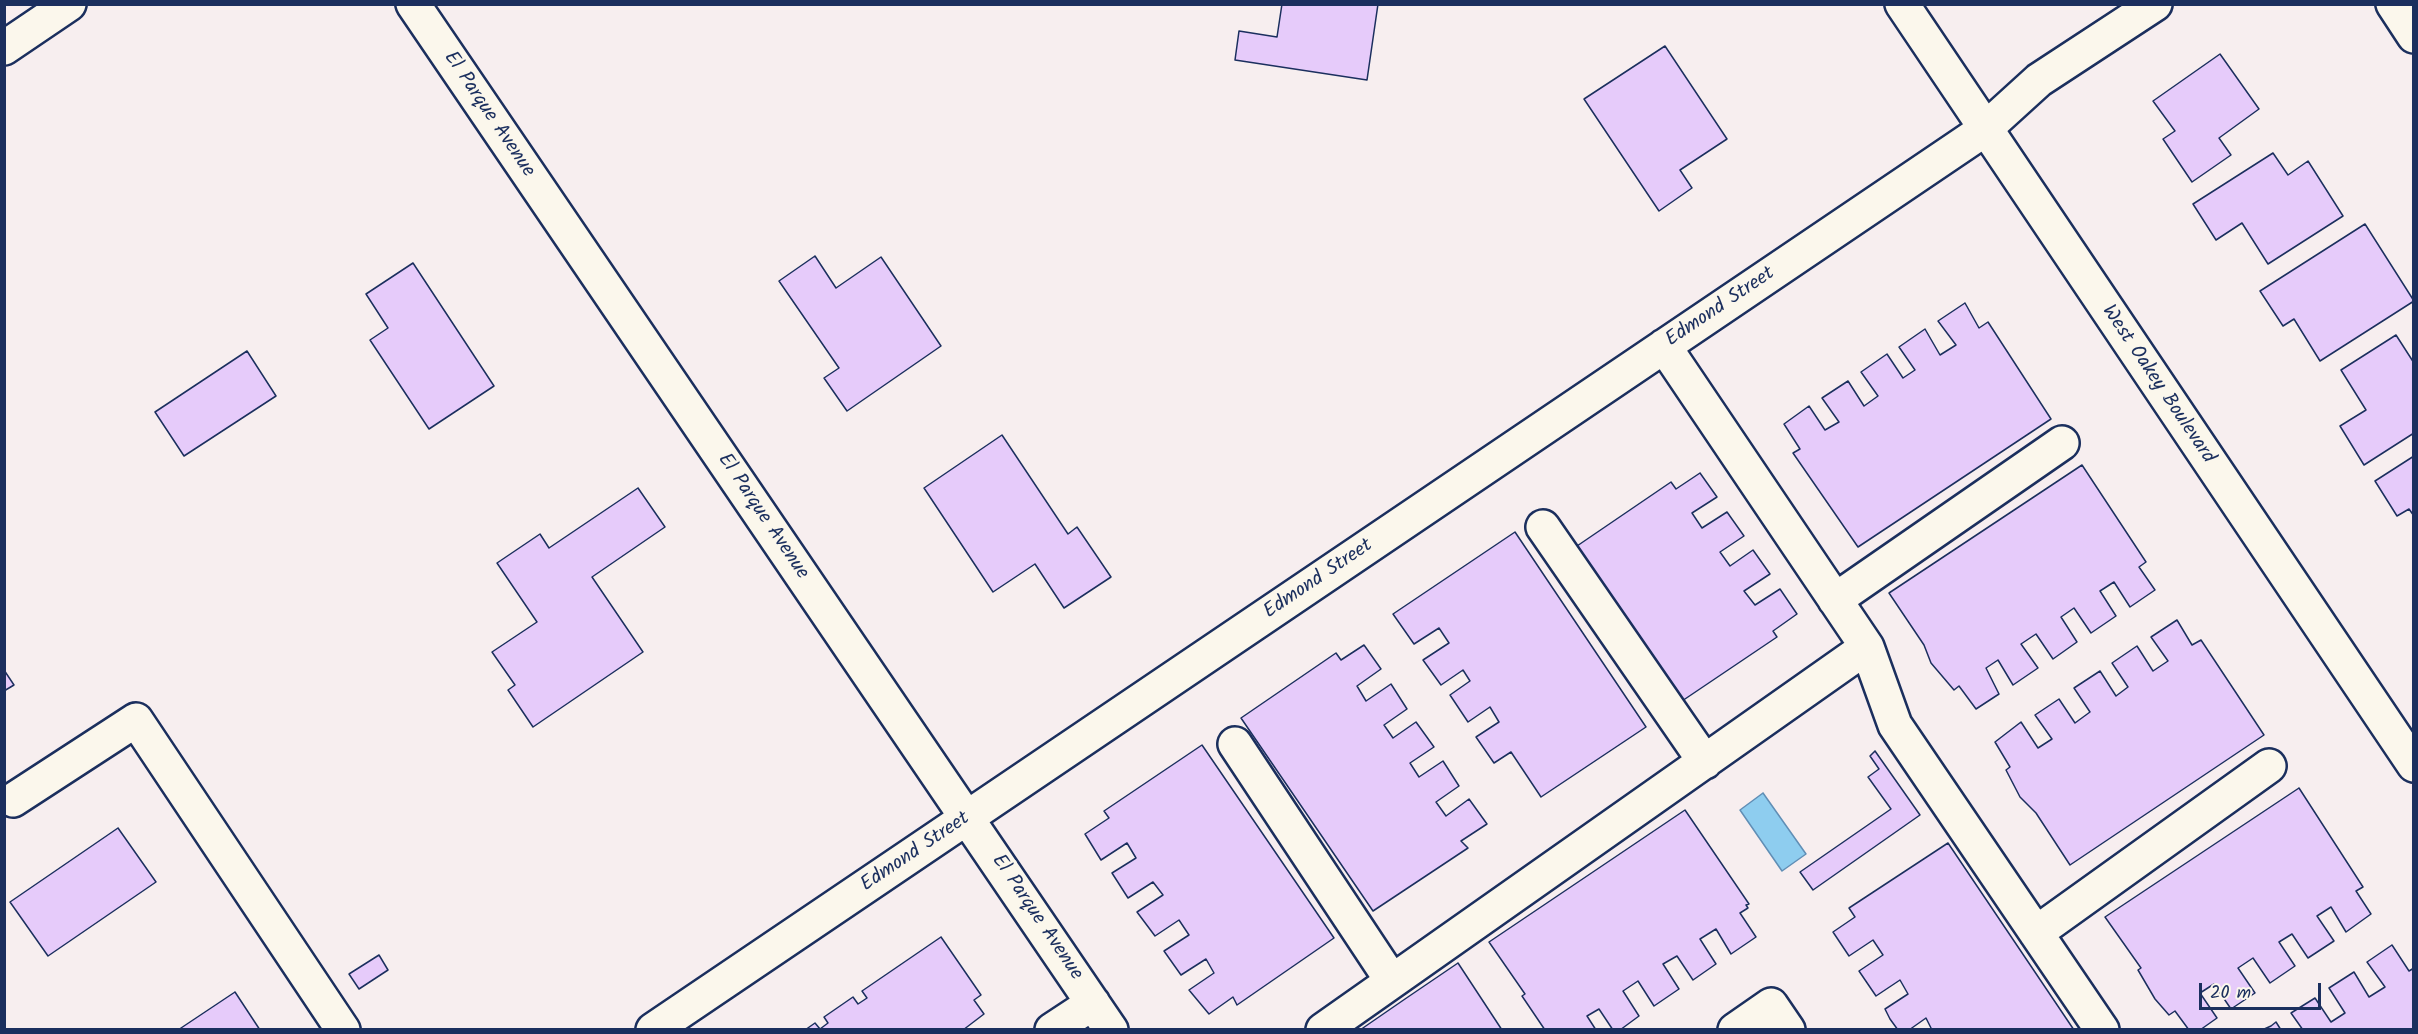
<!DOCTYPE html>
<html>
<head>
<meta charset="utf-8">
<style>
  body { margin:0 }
  #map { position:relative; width:2418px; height:1034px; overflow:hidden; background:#f7eeef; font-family:Kalam,sans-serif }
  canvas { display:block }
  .frame { position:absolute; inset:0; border:6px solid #1b2f5e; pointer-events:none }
  .scale { position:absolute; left:2199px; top:983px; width:122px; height:27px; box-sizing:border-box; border:3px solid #1b2f5e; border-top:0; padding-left:8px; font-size:18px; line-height:21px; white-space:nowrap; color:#1b2f5e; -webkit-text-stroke:4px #fbf7ec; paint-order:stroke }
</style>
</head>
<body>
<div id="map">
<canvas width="2418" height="1034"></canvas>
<div class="frame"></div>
<div class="scale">20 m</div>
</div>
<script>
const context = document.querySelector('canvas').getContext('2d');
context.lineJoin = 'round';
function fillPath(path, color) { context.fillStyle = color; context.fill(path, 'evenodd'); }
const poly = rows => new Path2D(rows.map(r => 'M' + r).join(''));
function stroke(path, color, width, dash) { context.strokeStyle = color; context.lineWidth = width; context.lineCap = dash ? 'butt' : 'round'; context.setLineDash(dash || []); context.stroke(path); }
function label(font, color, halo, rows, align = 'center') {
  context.font = font + ' Kalam,sans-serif'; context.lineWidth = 6; context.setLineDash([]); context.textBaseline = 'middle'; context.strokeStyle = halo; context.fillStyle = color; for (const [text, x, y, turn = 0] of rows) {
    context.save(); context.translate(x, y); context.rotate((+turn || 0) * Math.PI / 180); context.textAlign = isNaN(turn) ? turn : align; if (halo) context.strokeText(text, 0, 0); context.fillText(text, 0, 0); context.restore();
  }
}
const water = poly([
  [1763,793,1806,854,1782,871,1740,810,1763,793]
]);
const building = poly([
  [1282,4,1378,4,1367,80,1235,60,1239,31,1277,37,1282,4],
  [1665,46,1727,139,1680,170,1692,188,1659,211,1584,99,1665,46],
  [2220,54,2259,109,2219,138,2231,155,2192,182,2163,139,2175,131,2153,101,2220,54],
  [2273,153,2288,175,2308,161,2343,216,2268,264,2242,223,2216,240,2193,204,2273,153],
  [2365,224,2414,301,2320,361,2294,319,2283,326,2260,291,2365,224],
  [815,256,836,288,881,257,941,346,847,411,824,378,839,368,779,281,815,256],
  [413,263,494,386,429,429,370,340,388,328,366,294,413,263],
  [1965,303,1979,328,1988,322,2051,419,1858,547,1793,453,1800,449,1784,424,1809,406,1825,430,1839,422,1822,398,1848,381,1864,406,1878,396,1861,372,1887,354,1903,378,1915,370,1899,347,1925,329,1940,355,1956,345,1938,321,1965,303],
  [2396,335,2414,363,2414,433,2364,465,2340,426,2366,410,2341,370,2396,335],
  [247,351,276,396,184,456,155,412,247,351],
  [1002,435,1068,534,1077,527,1111,577,1064,608,1035,564,993,592,924,488,1002,435],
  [2414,456,2414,516,2409,509,2397,516,2375,481,2414,456],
  [2082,465,2146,562,2139,567,2155,590,2130,607,2114,582,2100,591,2116,616,2091,633,2074,608,2061,617,2077,642,2053,659,2036,634,2021,644,2038,668,2013,685,1998,660,1986,668,1999,694,1976,709,1959,686,1954,690,1931,663,1924,645,1889,593,2082,465],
  [1700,473,1717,497,1692,513,1702,528,1727,512,1744,536,1720,552,1730,566,1753,550,1770,574,1744,591,1755,605,1780,589,1797,614,1773,631,1777,637,1682,701,1577,546,1671,482,1676,489,1700,473],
  [638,488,665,527,592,577,643,652,533,727,508,690,515,685,492,652,537,622,497,563,540,534,549,548,638,488],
  [1515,532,1646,727,1541,797,1511,752,1494,763,1476,737,1499,722,1490,707,1468,722,1450,695,1470,681,1463,670,1441,685,1423,660,1449,643,1439,628,1414,644,1393,614,1515,532],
  [2177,620,2192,645,2201,640,2264,735,2070,865,2036,813,2020,797,2006,770,2010,767,1995,742,2021,722,2038,748,2052,739,2035,715,2059,699,2075,723,2090,712,2074,688,2100,671,2116,696,2128,687,2112,663,2137,646,2153,671,2168,661,2151,637,2177,620],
  [1364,645,1381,669,1357,686,1366,701,1391,684,1407,709,1384,725,1393,738,1416,722,1434,747,1410,763,1419,777,1443,761,1459,786,1436,802,1446,816,1469,799,1487,824,1461,841,1468,848,1373,911,1241,718,1336,653,1341,660,1364,645],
  [4,670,14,685,4,691,4,670],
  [1202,745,1334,938,1237,1005,1233,997,1209,1014,1189,990,1214,973,1206,959,1181,975,1164,951,1189,935,1179,920,1155,936,1137,912,1163,895,1153,882,1128,898,1112,873,1136,858,1127,843,1101,860,1085,834,1109,818,1104,811,1202,745],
  [1875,751,1920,815,1813,890,1800,872,1891,809,1868,777,1879,769,1870,756,1875,751],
  [2299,788,2363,887,2356,891,2371,914,2346,932,2331,907,2317,916,2334,941,2308,958,2292,934,2279,942,2295,966,2270,983,2253,958,2238,968,2255,993,2231,1009,2214,984,2200,993,2217,1018,2200,1030,2189,1030,2175,1011,2169,1015,2155,999,2138,970,2141,968,2105,917,2299,788],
  [1685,810,1749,904,1746,905,1748,908,1740,913,1756,937,1731,954,1716,929,1700,939,1716,964,1693,980,1677,956,1663,964,1679,989,1654,1006,1638,981,1623,991,1639,1016,1620,1030,1613,1030,1599,1009,1587,1016,1596,1030,1545,1030,1522,996,1525,994,1489,942,1685,810],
  [118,828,156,882,48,956,10,902,118,828],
  [1948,843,2074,1030,1932,1030,1926,1018,1909,1030,1898,1030,1890,1019,1885,1009,1908,994,1900,980,1876,996,1859,971,1883,955,1873,940,1849,956,1833,932,1855,917,1849,908,1948,843],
  [941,937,981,995,974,1000,984,1014,963,1030,805,1030,815,1023,820,1029,828,1023,824,1017,853,997,858,1004,867,998,862,991,941,937],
  [2392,945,2409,971,2414,968,2414,1030,2303,1030,2291,1013,2315,998,2331,1022,2345,1013,2329,988,2354,972,2369,997,2385,987,2367,962,2392,945],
  [379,955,388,970,359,989,349,974,379,955],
  [1458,963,1502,1030,1360,1030,1405,999,1458,963],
  [235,992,260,1030,178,1030,235,992],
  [2276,1022,2281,1030,2262,1030,2271,1026,2276,1022]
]);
const minor = poly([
  [413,4,1111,1030],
  [2393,4,2414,36],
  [4,48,69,4],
  [1543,527,1705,762],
  [1835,600,2062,443],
  [1867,647,1895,725,2102,1030],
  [1235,744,1392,981],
  [13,800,136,720,343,1030],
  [2036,933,2269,766],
  [653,1030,1984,130,2039,80,2155,4],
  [1052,1030,1093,1003],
  [1323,1030,1867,647,1664,346],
  [1735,1030,1771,1005,1788,1030]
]);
const major = poly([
  [1902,4,2414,765]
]);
const streetNames = [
  ["El Parque Avenue",488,115,56],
  ["Edmond Street",1721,308,-34],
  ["West Oakey Boulevard",2157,385,56],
  ["El Parque Avenue",762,517,56],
  ["Edmond Street",1319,580,-34],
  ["Edmond Street",916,853,-34],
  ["El Parque Avenue",1036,918,56]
];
fillPath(water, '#8ecdef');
stroke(water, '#608eb5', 1.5);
fillPath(building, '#e6cbfa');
stroke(building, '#1b2f5e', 1.5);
stroke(minor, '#1b2f5e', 38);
stroke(major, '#1b2f5e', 38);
stroke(minor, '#fbf7ec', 33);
stroke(major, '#fbf7ec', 33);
label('20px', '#1b2f5e', '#fbf7ec', streetNames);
</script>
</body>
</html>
